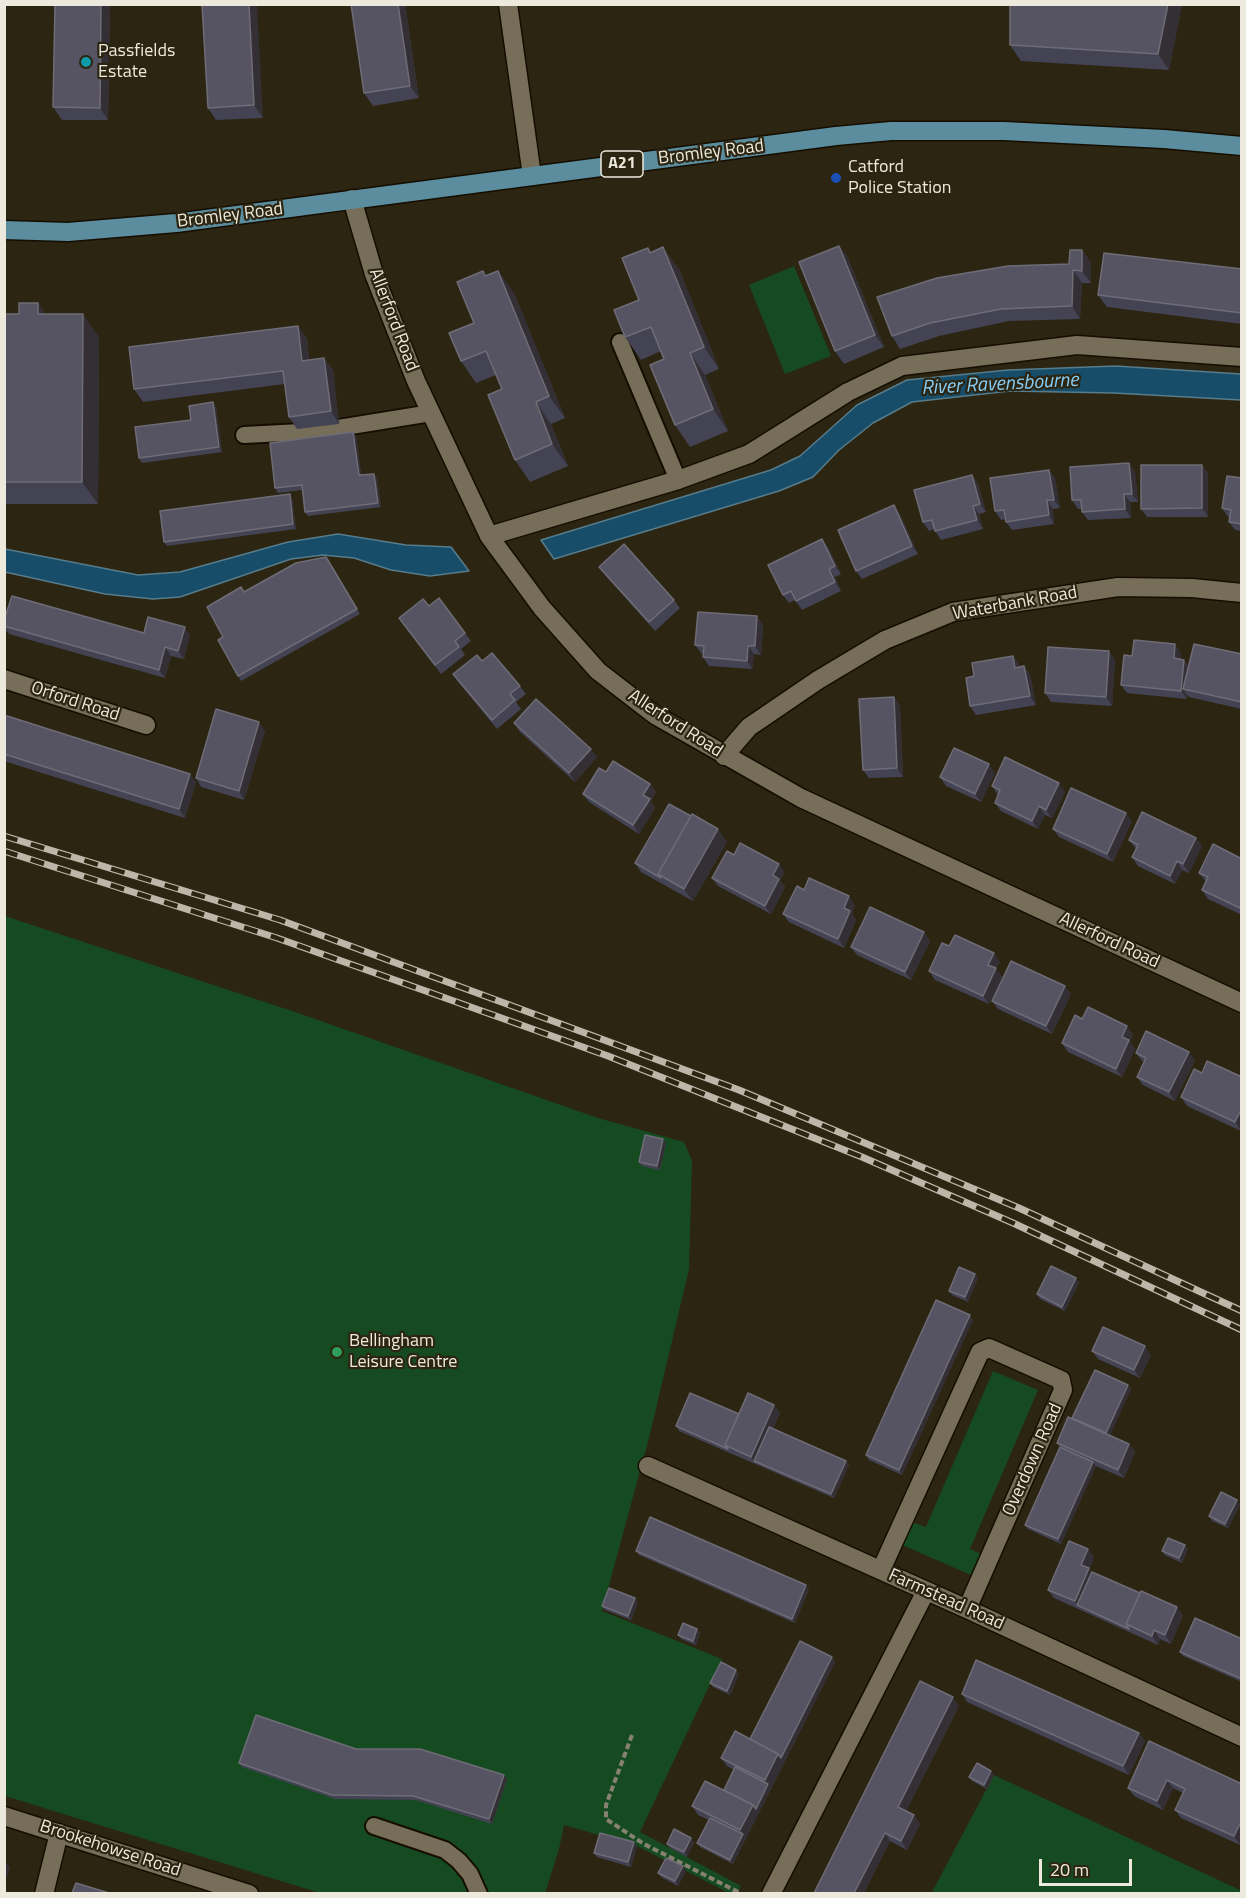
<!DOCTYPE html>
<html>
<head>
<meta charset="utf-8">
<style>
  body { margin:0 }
  #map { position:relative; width:1246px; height:1898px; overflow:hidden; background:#2c2512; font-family:"Titillium Web",sans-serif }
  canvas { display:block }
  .frame { position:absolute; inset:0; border:6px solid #ede9dc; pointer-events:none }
  .scale { position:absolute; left:1039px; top:1859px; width:93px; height:27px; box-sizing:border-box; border:3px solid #ede9dc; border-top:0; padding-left:8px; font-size:18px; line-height:21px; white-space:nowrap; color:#ede9dc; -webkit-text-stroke:4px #2c2512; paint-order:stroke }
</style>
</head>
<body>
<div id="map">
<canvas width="1246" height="1898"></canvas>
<div class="frame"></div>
<div class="scale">20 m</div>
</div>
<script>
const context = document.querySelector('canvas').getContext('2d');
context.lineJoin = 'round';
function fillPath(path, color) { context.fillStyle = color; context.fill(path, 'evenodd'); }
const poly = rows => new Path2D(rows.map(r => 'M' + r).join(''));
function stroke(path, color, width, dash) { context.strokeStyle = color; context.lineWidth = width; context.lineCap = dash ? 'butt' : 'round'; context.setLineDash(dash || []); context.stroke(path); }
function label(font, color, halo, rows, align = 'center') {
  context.font = font + ' "Titillium Web",sans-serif'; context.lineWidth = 4.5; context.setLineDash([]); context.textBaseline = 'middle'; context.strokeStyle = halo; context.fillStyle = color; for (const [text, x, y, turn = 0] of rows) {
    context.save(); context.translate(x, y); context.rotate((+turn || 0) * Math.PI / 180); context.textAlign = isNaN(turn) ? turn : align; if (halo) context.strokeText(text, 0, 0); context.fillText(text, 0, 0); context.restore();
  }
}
const green = poly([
  [794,266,831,356,785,374,749,285],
  [5,916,298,1013,598,1118,684,1142,692,1161,689,1269,650,1434,602,1611,722,1659,640,1832,741,1886,737,1893,729,1893,637,1846,564,1825,559,1849,545,1893,320,1893,5,1796],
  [993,1371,1038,1390,970,1549,981,1554,971,1575,902,1545,912,1522,926,1527],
  [994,1775,1242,1891,1241,1894,931,1894]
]);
const water = poly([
  [1116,366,1241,374,1241,400,1114,393,1010,391,912,402,873,423,839,450,813,477,779,491,554,559,541,540,771,470,800,456,857,405,907,380,1008,370,1116,366],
  [338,534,406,545,451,547,469,571,430,576,391,570,354,558,323,555,291,559,180,597,153,599,105,594,5,572,5,549,138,575,180,572,288,542,338,534]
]);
const path = poly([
  [632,1735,606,1805,606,1819,644,1844,742,1894]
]);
const service = poly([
  [620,342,678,480],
  [244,435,320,431,431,413],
  [374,1826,445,1850,459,1861,470,1874,479,1894]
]);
const minor = poly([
  [508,4,532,176],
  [352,199,374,274,416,381,489,536,542,608,598,671,655,715,801,798,1242,1003],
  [489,536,678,480,749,454,848,392,902,366,1077,345,1242,357],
  [4,679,146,725],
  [724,756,749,727,818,680,885,640,953,612,1118,587,1192,588,1242,593],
  [648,1466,967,1609,1242,1737],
  [881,1570,980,1352,989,1348,1061,1380,1063,1390,967,1609],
  [4,1816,249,1894],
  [44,1894,59,1833],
  [771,1894,926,1591]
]);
const primary = poly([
  [4,230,68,232,176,223,836,136,891,131,1004,131,1164,139,1242,146]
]);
const rail = poly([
  [4,836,280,920,739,1090,1019,1208,1242,1311],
  [4,851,277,938,608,1056,862,1157,1013,1223,1242,1330]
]);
const wall = poly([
  [55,4,110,4,108,120,62,120,53,107],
  [202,4,263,118,216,120,208,108],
  [351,4,405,4,419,98,373,106,364,93],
  [1010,4,1182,4,1169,70,1021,61,1010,45],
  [839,246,848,258,884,347,844,364,835,351],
  [648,248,651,252,679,269,719,369,705,375,728,431,690,447,675,425,664,359,661,351,641,360,625,337,639,300],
  [1082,250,1091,263,1091,283,1082,283,1080,319,1009,321,939,336,900,349,892,336,1069,264],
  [1242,269,1242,324,1107,307,1098,295],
  [486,276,514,293,565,418,551,424,568,466,530,482,515,460,502,389,496,375,476,383,461,361,474,323],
  [4,314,46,314,99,337,98,504,4,504],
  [307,338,309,360,324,358,333,370,339,424,297,429,289,417,285,384,143,402,134,389],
  [216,407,222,452,142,463,139,458,191,420],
  [353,432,356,436,361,475,377,478,381,507,308,516,305,512,302,490,278,493,275,488],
  [1129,463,1135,472,1138,502,1130,502,1131,518,1088,520,1082,512,1082,509,1078,509,1072,500],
  [1202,465,1208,474,1208,517,1147,517,1141,509],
  [1049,470,1055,478,1060,508,1053,509,1054,524,1012,530,1006,522,1006,519,1001,520,995,511],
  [972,475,978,483,986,512,979,514,983,529,941,540,934,529,929,531,923,522],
  [1242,478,1242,531,1235,530,1229,522,1230,517,1228,517,1222,508],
  [290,494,292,499,296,529,167,546,164,542],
  [900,514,918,554,862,579,856,571],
  [828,547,841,574,835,577,841,591,802,610,795,600,789,603,783,595],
  [326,557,360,614,241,681,238,676,223,637,244,592],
  [599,567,674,600,680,608,655,631,605,575],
  [429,606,465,633,471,641,461,649,465,655,441,674,405,626],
  [4,620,144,633,190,635,184,659,171,656,165,678,9,634,4,628],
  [763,625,761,655,754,654,752,669,709,666,703,657,704,654,701,653,695,645],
  [1181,653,1180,659,1189,666,1242,654,1242,709,1189,697,1187,695,1187,699,1127,693,1121,685,1132,656],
  [1013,656,1019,664,1019,667,1024,666,1030,674,1036,705,976,715,970,706,974,676],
  [1115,660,1112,706,1051,702,1045,693],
  [482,661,520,686,526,694,516,702,521,709,497,729,459,683,453,674],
  [894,697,900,706,903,777,869,778,863,770],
  [4,715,196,782,185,818,4,761],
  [514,723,597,757,575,782,520,732],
  [265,731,244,800,201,787,196,778],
  [606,772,650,784,656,792,651,801,655,808,639,834,589,802,583,794],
  [995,773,981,802,946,786,940,777],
  [992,786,1065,792,1052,818,1045,815,1038,829,1001,811,995,803,998,795],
  [1132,821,1113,862,1059,837,1053,829],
  [1196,838,1202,846,1189,873,1182,870,1175,884,1138,866,1132,857,1136,849,1129,840],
  [727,842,693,901,641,872,635,863],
  [734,855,785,872,780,880,785,887,771,914,718,886,712,878],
  [1242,859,1242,915,1208,899,1202,890,1206,882,1199,873],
  [804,890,855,905,852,913,856,920,844,948,789,922,783,914],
  [924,932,930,941,911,980,857,955,851,947],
  [949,946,1000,962,996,969,1002,977,989,1004,935,980,929,971],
  [1071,994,1052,1034,998,1009,992,1001],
  [1082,1019,1133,1034,1130,1042,1135,1049,1122,1077,1068,1052,1062,1043],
  [1136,1053,1195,1060,1175,1101,1143,1085,1137,1077,1144,1062,1142,1061],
  [1202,1073,1242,1077,1241,1131,1187,1106,1181,1097],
  [666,1143,660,1170,642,1166,639,1162],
  [975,1274,978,1278,968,1302,952,1295,949,1291],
  [1076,1278,1079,1283,1065,1311,1040,1299,1037,1294],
  [973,1320,902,1475,869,1460,866,1455],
  [1092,1351,1151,1355,1140,1378,1098,1359],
  [1128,1385,1131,1389,1110,1435,1129,1444,1135,1452,1124,1478,1096,1466,1061,1544,1028,1529,1025,1525,1060,1447,1057,1443,1072,1418],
  [774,1405,780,1413,773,1429,846,1461,849,1465,834,1498,679,1431,676,1426,739,1414],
  [1240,1505,1228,1528,1212,1521,1209,1516],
  [1088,1549,1094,1557,1089,1569,1092,1572,1183,1615,1171,1644,1160,1639,1158,1645,1054,1598,1048,1590],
  [1188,1549,1182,1563,1165,1555,1162,1551],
  [636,1551,809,1589,795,1623,639,1555],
  [635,1598,638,1603,631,1620,605,1610,602,1606],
  [697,1629,700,1633,696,1645,681,1639,678,1635],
  [1242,1639,1242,1682,1183,1656,1180,1652],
  [832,1657,835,1662,733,1864,700,1847,697,1843,709,1820,698,1815,692,1806,724,1790,734,1770,727,1766,721,1758,750,1739],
  [739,1674,730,1695,713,1687,710,1683],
  [962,1694,1139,1733,1145,1741,1129,1775,967,1702],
  [959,1706,906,1811,914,1815,920,1824,907,1850,890,1841,864,1893,814,1893],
  [1149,1741,1242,1784,1242,1842,1240,1845,1181,1818,1175,1810,1183,1793,1173,1788,1163,1810,1134,1796,1128,1788],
  [356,1749,504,1775,507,1779,492,1824,416,1800,335,1799,242,1767,239,1763],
  [994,1775,987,1789,972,1781,969,1777],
  [694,1842,687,1857,670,1848,667,1844],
  [637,1846,631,1867,597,1857,594,1853],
  [686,1870,678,1886,661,1877,658,1873]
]);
const shadedWall = poly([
  [101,4,110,4,108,120,100,108],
  [249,4,257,4,263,118,254,105],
  [398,4,405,4,419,98,410,86],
  [1168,4,1182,4,1169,70,1158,54],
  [839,246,848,258,884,347,875,335],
  [663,247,679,269,719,369,704,347],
  [1082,250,1091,263,1091,283,1082,271],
  [1073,270,1082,283,1080,319,1072,306],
  [498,271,514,293,565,418,549,396],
  [38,303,53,325,38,314],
  [83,314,99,337,98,504,82,482],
  [298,326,307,338,311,373,302,361],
  [690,353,705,375,728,431,713,409],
  [324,358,333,370,339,424,331,411],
  [213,402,216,407,222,452,219,447],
  [536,402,551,424,568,466,552,444],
  [353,432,356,436,362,480,359,475],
  [1129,463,1135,472,1138,502,1132,494],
  [1202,465,1208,474,1208,517,1202,508],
  [1049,470,1055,478,1060,508,1054,500],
  [374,474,377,478,381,507,378,503],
  [972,475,978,483,986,512,980,504],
  [290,494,292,499,296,529,293,524],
  [1124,494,1130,502,1131,518,1125,509],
  [1047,500,1053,509,1054,524,1049,515],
  [894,505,900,514,918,554,912,546],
  [973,506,979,514,983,529,977,520],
  [822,539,828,547,841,574,835,566],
  [829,569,835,577,841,591,835,582],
  [757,616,763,625,761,655,755,646],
  [185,627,190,635,184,659,178,651],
  [1175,644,1181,653,1180,667,1174,658],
  [748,646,754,654,752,669,747,661],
  [165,647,171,656,165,678,159,670],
  [1109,651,1115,660,1112,706,1106,697],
  [1013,656,1019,664,1021,676,1015,668],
  [1184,660,1190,668,1183,689,1187,695,1187,699,1181,691],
  [1024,666,1030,674,1036,705,1030,696],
  [894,697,900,706,903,777,897,768],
  [259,722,265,731,244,800,239,791],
  [591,749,597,757,575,782,569,773],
  [989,764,995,773,981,802,975,794],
  [190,774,196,782,185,818,179,809],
  [1059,783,1065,792,1052,818,1046,810],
  [650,784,656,792,651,801,655,808,639,834,633,825,643,795],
  [1039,806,1045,815,1038,829,1032,821],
  [1126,813,1132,821,1113,862,1107,854],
  [718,829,727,842,693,901,684,889],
  [1196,838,1202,846,1189,873,1183,864],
  [1177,861,1182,870,1175,884,1170,876],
  [779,864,785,872,780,880,785,887,771,914,765,906,773,875],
  [849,896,855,905,852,913,856,920,844,948,838,939,844,908],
  [924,932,930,941,911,980,905,972],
  [994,953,1000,962,996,969,1002,977,989,1004,983,996,988,965],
  [1065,986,1071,994,1052,1034,1046,1026],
  [1127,1026,1133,1034,1130,1042,1135,1049,1122,1077,1116,1069,1122,1037],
  [1189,1052,1195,1060,1175,1101,1169,1092],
  [1242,1108,1242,1129,1241,1131,1235,1122],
  [663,1139,666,1143,660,1170,657,1166],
  [975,1274,978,1278,968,1302,965,1297],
  [1076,1278,1079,1283,1065,1311,1062,1307],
  [970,1315,973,1320,902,1475,899,1470],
  [1145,1346,1151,1355,1140,1378,1134,1370],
  [1128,1385,1131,1389,1108,1440,1105,1436],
  [774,1405,780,1413,758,1463,754,1461,751,1457],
  [1129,1444,1135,1452,1124,1478,1118,1470],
  [846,1461,849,1465,834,1498,831,1494],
  [1093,1462,1096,1466,1061,1544,1058,1539],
  [1237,1500,1240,1505,1228,1528,1225,1524],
  [1185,1545,1188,1549,1182,1563,1179,1558],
  [1088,1549,1094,1557,1089,1569,1095,1577,1077,1605,1075,1601,1081,1565],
  [806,1585,809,1589,795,1623,792,1619],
  [635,1598,638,1603,631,1620,628,1616],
  [1177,1607,1183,1615,1171,1644,1165,1635],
  [697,1629,700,1633,696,1645,693,1641],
  [1154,1630,1160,1639,1158,1645,1152,1636],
  [832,1657,835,1662,733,1864,730,1860,743,1834,740,1830,753,1805,768,1784,765,1780,778,1754],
  [736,1670,739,1674,730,1695,727,1691],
  [953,1697,959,1706,904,1816,898,1807],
  [1139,1733,1145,1741,1129,1775,1123,1766],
  [991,1771,994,1775,987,1789,984,1785],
  [504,1775,507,1779,492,1824,489,1819],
  [1167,1780,1173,1788,1163,1810,1157,1801],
  [914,1815,920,1824,907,1850,901,1841],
  [1242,1820,1242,1842,1240,1845,1234,1836],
  [885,1833,890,1841,864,1893,854,1893],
  [691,1838,694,1842,687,1857,684,1852],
  [634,1842,637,1846,631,1867,628,1862],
  [4,1860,10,1868,4,1885],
  [683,1866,686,1870,678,1886,675,1881]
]);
const building = poly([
  [55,4,101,4,100,108,53,107,55,4],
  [202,4,249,4,254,105,208,108,202,4],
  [351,4,398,4,410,86,364,93,351,4],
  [1010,4,1168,4,1158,54,1010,45,1010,4],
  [839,246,875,335,835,351,799,262,839,246],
  [663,247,704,347,690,353,713,409,675,425,650,365,664,359,651,327,625,337,614,310,639,300,622,258,648,248,650,253,663,247],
  [1070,250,1082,250,1082,271,1073,270,1072,306,1001,309,930,323,892,336,877,297,937,278,1008,266,1069,264,1070,250],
  [1104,253,1242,269,1242,313,1098,295,1104,253],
  [483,271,485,276,498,271,549,396,536,402,552,444,515,460,488,395,502,389,486,351,461,361,449,333,474,323,457,282,483,271],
  [19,303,38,303,38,314,83,314,82,482,4,482,4,314,19,314,19,303],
  [298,326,302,361,324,358,331,411,289,417,283,371,134,389,129,347,298,326],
  [213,402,219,447,139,458,135,427,191,420,189,406,213,402],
  [353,432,359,475,374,474,378,503,305,512,302,485,275,488,270,443,353,432],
  [1129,463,1132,494,1124,494,1125,509,1082,512,1081,500,1072,500,1070,467,1129,463],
  [1141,465,1202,465,1202,508,1141,509,1141,465],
  [1049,470,1054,500,1047,500,1049,515,1006,522,1004,510,995,511,990,478,1049,470],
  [972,475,980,504,973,506,977,520,935,531,932,520,923,522,914,490,972,475],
  [1227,476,1242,478,1242,524,1229,522,1231,510,1222,508,1227,476],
  [290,494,293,524,164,542,160,511,290,494],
  [894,505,912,546,856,571,838,530,894,505],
  [822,539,835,566,829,569,835,582,796,601,791,591,783,595,768,565,822,539],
  [624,544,674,600,649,622,599,567,624,544],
  [326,557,357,609,238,676,218,640,223,637,207,607,241,587,244,592,296,563,326,557],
  [12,596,144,633,148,617,185,627,178,651,165,647,159,670,4,626,4,620,12,596],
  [439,598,465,633,455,641,459,647,435,665,399,618,423,599,429,606,439,598],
  [698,612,757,616,755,646,748,646,747,661,703,657,704,646,695,645,698,612],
  [1134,640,1175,644,1174,658,1184,660,1181,691,1121,685,1124,655,1132,656,1134,640],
  [1194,644,1242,654,1242,702,1183,689,1194,644],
  [1048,647,1109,651,1106,697,1045,693,1048,647],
  [492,653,520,686,510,694,515,700,492,720,453,674,477,655,482,661,492,653],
  [1013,656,1015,668,1024,666,1030,696,970,706,966,678,974,676,972,663,1013,656],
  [894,697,897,768,863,770,859,699,894,697],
  [536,699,591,749,569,773,514,723,536,699],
  [216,709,259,722,239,791,196,778,216,709],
  [4,715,190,774,179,809,4,754,4,715],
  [954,748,989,764,975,794,940,777,954,748],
  [1005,757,1059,783,1046,810,1039,806,1032,821,995,803,1000,790,992,786,1005,757],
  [613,761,650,784,643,795,650,799,633,825,583,794,599,768,606,772,613,761],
  [1071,788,1126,813,1107,854,1053,829,1071,788],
  [669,804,691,816,658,874,661,878,635,863,669,804],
  [1142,812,1196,838,1183,864,1177,861,1170,876,1132,857,1138,845,1129,840,1142,812],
  [692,814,718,829,684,889,658,874,692,814],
  [740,843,779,864,773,875,779,879,765,906,712,878,727,851,734,855,740,843],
  [1213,844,1242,859,1242,904,1240,908,1202,890,1208,877,1199,873,1213,844],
  [809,878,849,896,844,908,850,911,838,939,783,914,797,886,804,890,809,878],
  [870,907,924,932,905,972,851,947,870,907],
  [955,935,994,953,988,965,996,968,983,996,929,971,942,943,949,946,955,935],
  [1011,961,1065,986,1046,1026,992,1001,1011,961],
  [1088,1007,1127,1026,1122,1037,1129,1040,1116,1069,1062,1043,1075,1015,1082,1019,1088,1007],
  [1146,1031,1189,1052,1169,1092,1137,1077,1146,1058,1136,1053,1146,1031],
  [1207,1061,1242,1077,1241,1091,1242,1092,1242,1108,1235,1122,1181,1097,1194,1069,1202,1073,1207,1061],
  [645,1135,663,1139,657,1166,639,1162,645,1135],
  [1051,1266,1076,1278,1062,1307,1037,1294,1051,1266],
  [959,1267,975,1274,965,1297,949,1291,959,1267],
  [936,1300,970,1315,899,1470,866,1455,936,1300],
  [1103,1327,1145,1346,1134,1370,1092,1351,1103,1327],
  [1095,1370,1128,1385,1106,1433,1072,1418,1095,1370],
  [690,1393,739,1414,725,1445,728,1449,676,1426,690,1393],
  [748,1393,774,1405,751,1457,725,1445,748,1393],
  [1068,1417,1129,1444,1118,1470,1057,1443,1068,1417],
  [769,1427,846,1461,831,1494,754,1461,769,1427],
  [1060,1447,1093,1462,1058,1539,1025,1525,1060,1447],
  [1221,1492,1237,1500,1225,1524,1209,1516,1221,1492],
  [650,1517,806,1585,792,1619,636,1551,650,1517],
  [1168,1538,1185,1545,1179,1558,1162,1551,1168,1538],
  [1069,1541,1088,1549,1081,1565,1089,1568,1075,1601,1048,1590,1069,1541],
  [1092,1572,1140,1593,1126,1624,1129,1629,1077,1605,1092,1572],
  [609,1588,635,1598,628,1616,602,1606,609,1588],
  [1141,1591,1177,1607,1165,1635,1154,1630,1152,1636,1126,1624,1141,1591],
  [1195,1618,1242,1639,1242,1679,1180,1652,1195,1618],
  [683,1623,697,1629,693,1641,678,1635,683,1623],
  [800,1641,832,1657,781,1758,778,1754,750,1739,800,1641],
  [976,1660,1139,1733,1123,1766,962,1694,976,1660],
  [721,1662,736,1670,727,1691,710,1683,721,1662],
  [920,1681,953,1697,898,1807,914,1815,901,1841,885,1833,854,1893,814,1893,920,1681],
  [256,1715,356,1749,420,1749,504,1775,489,1819,413,1796,332,1795,239,1763,256,1715],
  [735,1731,778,1754,765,1780,721,1758,735,1731],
  [1149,1741,1242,1784,1242,1820,1234,1836,1175,1810,1185,1789,1167,1780,1157,1801,1128,1788,1149,1741],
  [977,1763,991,1771,984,1785,969,1777,977,1763],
  [735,1767,768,1784,756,1809,753,1805,724,1790,735,1767],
  [705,1781,753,1805,740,1830,692,1806,705,1781],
  [710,1818,743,1834,730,1860,697,1843,710,1818],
  [674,1829,691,1838,684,1852,667,1844,674,1829],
  [600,1833,634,1842,628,1862,594,1853,600,1833],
  [666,1858,683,1866,675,1881,658,1873,666,1858],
  [76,1883,109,1893,72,1893,76,1883]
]);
const markers = [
  [86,62,6,"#0f9aa8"],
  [836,178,6,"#1a4fb4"],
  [337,1352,6,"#2e9e5b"]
];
const shields = [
  [622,164,42]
];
const shieldNames = [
  ["A21",622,164]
];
const poiNames = [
  ["Passfields",98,52],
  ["Estate",98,73],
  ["Catford",848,168],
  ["Police Station",848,189],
  ["Bellingham",349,1342],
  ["Leisure Centre",349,1363]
];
const streetNames = [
  ["Bromley Road",711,153,-7],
  ["Bromley Road",230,216,-7],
  ["Allerford Road",393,320,69],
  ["Waterbank Road",1015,604,-10],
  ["Orford Road",75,702,18],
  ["Allerford Road",675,724,33],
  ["Allerford Road",1109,941,25],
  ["Overdown Road",1033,1460,-66],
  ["Farmstead Road",946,1600,24],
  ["Brookehowse Road",110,1849,18]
];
const waterNames = [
  ["River Ravensbourne",1000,385,-3]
];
fillPath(green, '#164b22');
fillPath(water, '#174d68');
stroke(water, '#577c8b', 1.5);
stroke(service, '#150e00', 20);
stroke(minor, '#150e00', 21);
stroke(primary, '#150e00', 21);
stroke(path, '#868171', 4, [6, 3]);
stroke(service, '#766e58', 16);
stroke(minor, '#766e58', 18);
stroke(primary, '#5b8d9e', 18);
stroke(rail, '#bcb7a8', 7);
stroke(rail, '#2c2512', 4.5, [14]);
fillPath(wall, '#444354');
fillPath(shadedWall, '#332f34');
fillPath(building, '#565463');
stroke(building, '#6e6c76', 1.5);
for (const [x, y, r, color] of markers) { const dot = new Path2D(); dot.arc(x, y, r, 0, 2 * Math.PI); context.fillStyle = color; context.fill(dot); stroke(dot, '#2c2512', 2); }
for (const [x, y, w] of shields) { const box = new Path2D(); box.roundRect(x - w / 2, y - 13, w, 26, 4.5); context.fillStyle = '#2c2512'; context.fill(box); stroke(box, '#ede9dc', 1.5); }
label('bold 16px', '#ede9dc', null, shieldNames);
label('18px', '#ede9dc', '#2c2512', poiNames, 'left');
label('18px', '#ede9dc', '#2c2512', streetNames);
label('italic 20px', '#86ccf4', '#2c2512', waterNames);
</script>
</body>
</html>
